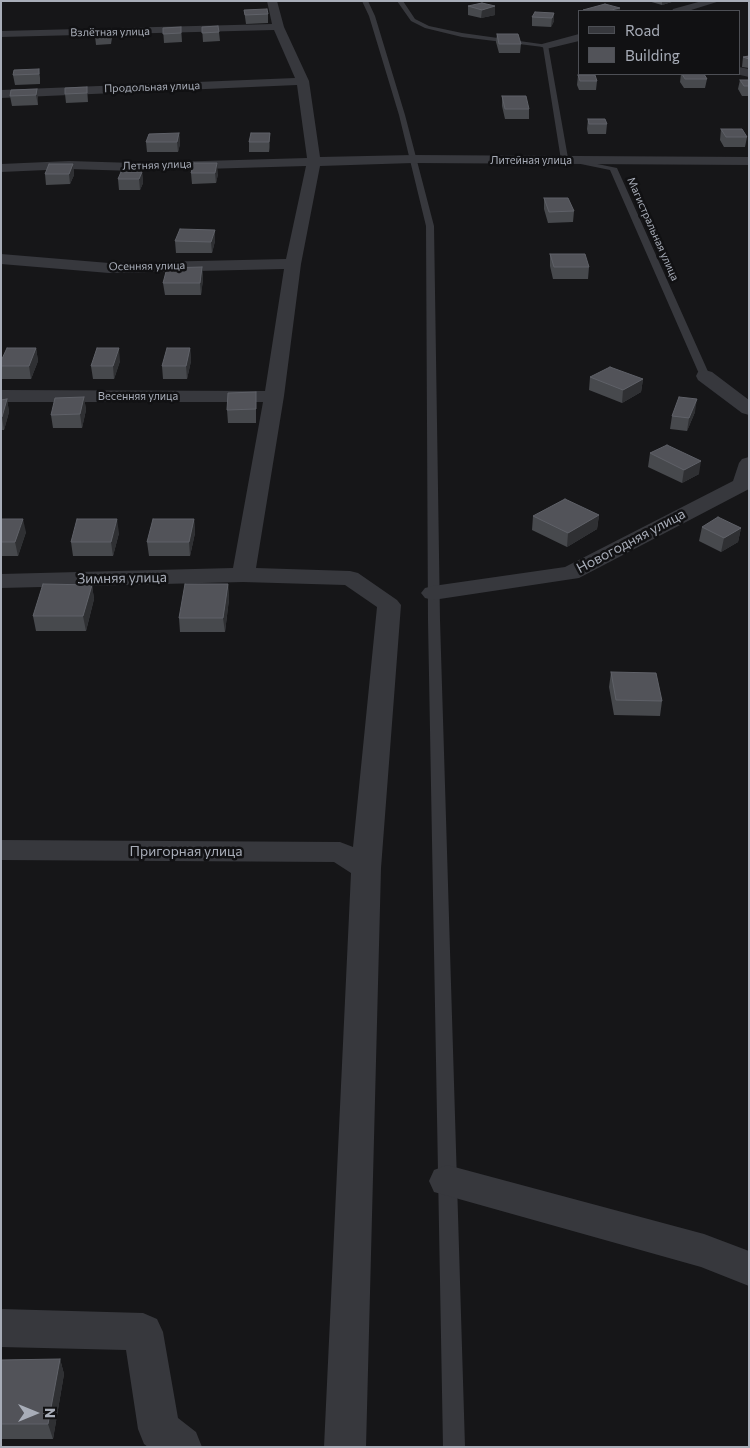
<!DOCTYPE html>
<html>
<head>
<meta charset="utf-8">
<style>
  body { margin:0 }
  #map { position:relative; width:750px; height:1448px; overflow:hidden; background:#161618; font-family:Commissioner,sans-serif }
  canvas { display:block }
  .frame { position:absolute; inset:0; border:2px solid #a8adb8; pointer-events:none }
  .legend { position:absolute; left:578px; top:10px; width:162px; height:65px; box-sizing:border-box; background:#111113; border:1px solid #4d4f55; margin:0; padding:6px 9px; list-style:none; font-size:15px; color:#a8adb8 }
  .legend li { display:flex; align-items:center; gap:10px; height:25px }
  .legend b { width:25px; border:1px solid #4d4f55 }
  .north { position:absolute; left:10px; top:1388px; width:50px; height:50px; -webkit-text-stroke:4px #111113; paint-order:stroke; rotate:90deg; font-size:14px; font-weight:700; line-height:20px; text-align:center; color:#a8adb8 }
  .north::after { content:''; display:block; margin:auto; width:18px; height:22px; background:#a8adb8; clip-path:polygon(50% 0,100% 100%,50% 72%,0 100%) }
</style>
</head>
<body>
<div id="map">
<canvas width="750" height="1448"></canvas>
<div class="frame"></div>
<ul class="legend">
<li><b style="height:6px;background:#37383d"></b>Road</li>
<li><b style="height:14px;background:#525359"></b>Building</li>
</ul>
<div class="north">N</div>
</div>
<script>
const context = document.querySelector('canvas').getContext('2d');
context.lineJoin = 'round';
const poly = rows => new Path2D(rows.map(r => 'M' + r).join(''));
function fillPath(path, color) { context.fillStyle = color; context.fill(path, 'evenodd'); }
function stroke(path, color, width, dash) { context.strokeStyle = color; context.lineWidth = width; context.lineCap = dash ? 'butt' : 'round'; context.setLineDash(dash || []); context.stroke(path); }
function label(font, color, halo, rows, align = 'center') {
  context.font = font + ' Commissioner,sans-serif'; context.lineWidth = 5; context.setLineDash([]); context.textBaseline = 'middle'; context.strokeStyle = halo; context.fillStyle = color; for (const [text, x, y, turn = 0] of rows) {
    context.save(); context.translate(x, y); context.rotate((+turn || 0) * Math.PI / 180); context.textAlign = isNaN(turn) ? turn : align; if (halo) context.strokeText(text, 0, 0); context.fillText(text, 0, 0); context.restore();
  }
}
const lane = poly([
  [362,1,368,1,375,16,405,115,434,226,440,620,465,1447,443,1447,428,620,426,226,399,115,369,16,362,1],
  [397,1,403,1,415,19,429,26,462,33,548,45,568,158,617,168,710,376,708,378,702,378,700,376,610,170,561,160,543,47,462,37,425,28,411,21,397,1]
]);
const street = poly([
  [267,1,277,1,284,27,309,81,320,157,413,155,749,157,749,165,413,163,320,166,301,264,284,396,256,568,350,571,358,573,397,600,401,605,381,868,366,1447,324,1447,351,873,334,862,1,860,1,840,340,842,353,847,377,607,345,585,243,582,1,588,1,574,233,568,263,402,1,402,1,390,265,391,284,269,109,273,1,264,1,254,109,263,286,259,306,166,135,171,69,169,1,172,1,164,69,161,135,163,307,158,297,85,1,98,1,90,295,78,274,30,1,37,1,31,272,24,267,1],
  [702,1,720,1,688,11,672,11,673,9,702,1],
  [579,34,579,41,546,49,540,46,542,44,579,34],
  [739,67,749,69,749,77,736,74,739,74,739,67],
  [705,370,712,372,749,400,749,415,742,413,698,380,696,376,698,372,705,370],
  [749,457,749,489,579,578,433,600,425,598,421,593,425,588,433,586,565,567,733,481,739,463,742,459,749,457],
  [447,1165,704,1234,749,1251,749,1286,701,1267,434,1192,429,1181,434,1170,447,1165],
  [1,1309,143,1313,157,1319,163,1332,178,1418,196,1432,202,1447,148,1447,144,1444,138,1429,126,1350,1,1347,1,1309]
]);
const wall = poly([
  [648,1,675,1,662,5],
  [468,6,495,6,495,15,481,18,468,15],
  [244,10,268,14,268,23,246,24],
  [554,13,554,21,551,27,532,26,532,17],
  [181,27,182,42,164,43,163,28],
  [202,27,219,32,220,41,203,42],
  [111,29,112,38,111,44,96,45,95,36],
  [497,34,521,44,520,53,499,53,496,42],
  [749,56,749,68,742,67,743,57],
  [39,69,40,78,40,84,15,85,13,75],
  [681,74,704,74,707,79,705,88,684,88,680,82],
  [578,75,597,81,596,90,579,90,577,85],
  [740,80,749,80,749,96,742,96,738,89],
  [87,87,88,102,66,103,65,94],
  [37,89,38,99,38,105,12,106,10,96],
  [502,96,529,109,529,119,505,119,502,106],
  [588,119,607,124,606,134,588,134,587,129],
  [721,129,747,137,745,147,724,147,720,140],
  [179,133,180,144,178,152,147,152,146,142],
  [270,133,270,143,269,152,249,152,249,142],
  [194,163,218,174,216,183,192,184,191,173],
  [73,164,74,175,70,184,46,185,45,174],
  [142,172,143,183,140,190,119,190,118,179],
  [544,198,574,211,573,222,548,223,544,209],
  [175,241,215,241,212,253,176,253],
  [550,254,589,267,588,279,553,279,550,266],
  [202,267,203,279,201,295,165,295,163,283],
  [36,348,38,361,31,379,1,379,1,361],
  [190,348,191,361,187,379,163,379,162,366],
  [120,361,114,379,93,379,91,366],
  [590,377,643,379,641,392,622,403,589,390],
  [84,397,86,410,82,428,53,428,51,415],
  [7,399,9,412,4,430,1,430,1,400],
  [256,405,256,423,228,423,227,410],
  [695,412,687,431,670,429,672,416],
  [650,453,699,474,682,483,648,467],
  [599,515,597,529,567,547,532,530,533,516],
  [1,519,26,532,18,556,1,556],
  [194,519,195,533,190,556,149,556,147,542],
  [702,527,741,528,738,542,721,552,699,541],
  [119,533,113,556,73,556,71,542],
  [228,584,229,599,225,632,180,632,179,618],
  [92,585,94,599,86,631,36,631,33,616],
  [611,672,662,701,660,716,614,715,609,687],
  [60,1359,64,1374,53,1439,1,1439,1,1360]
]);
const shadedWall = poly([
  [662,1,675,1,662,5],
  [495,6,495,15,481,18,482,10],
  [620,8,620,11,607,11],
  [554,13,554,21,551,27,552,18],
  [37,89,38,99,38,105,36,95],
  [179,133,180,144,178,152,177,142],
  [270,133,270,143,269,152,269,142],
  [217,163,218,174,216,183,215,173],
  [73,164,74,175,70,184,69,174],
  [142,172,143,183,140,190,139,179],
  [215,230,215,241,212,253,211,242],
  [202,267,203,279,201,295,200,283],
  [36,348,38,361,31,379,29,366],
  [119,348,120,361,114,379,113,366],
  [190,348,191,361,187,379,186,366],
  [643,379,641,392,622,403,623,390],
  [84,397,86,410,82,428,80,414],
  [7,399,9,412,4,430,2,417],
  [697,399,695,412,687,431,689,418],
  [701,461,699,474,682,483,684,470],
  [599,515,597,529,567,547,568,533],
  [23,519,26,532,18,556,15,542],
  [117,519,119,533,113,556,111,542],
  [194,519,195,533,190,556,189,542],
  [741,528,738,542,721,552,724,538],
  [228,584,229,599,225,632,223,618],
  [92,585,94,599,86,631,83,616],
  [60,1359,64,1374,53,1439,48,1424]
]);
const building = poly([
  [482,3,495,6,482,10,468,6,482,3],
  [605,4,620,8,607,11,589,11,583,10,605,4],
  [267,9,268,14,245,15,244,10,267,9],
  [535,12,554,13,552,18,532,17,535,12],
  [218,26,219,32,202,33,202,27,218,26],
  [181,27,181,33,163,34,163,28,181,27],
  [111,29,110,36,95,36,96,30,111,29],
  [497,34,518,34,521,44,499,44,497,34],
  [749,56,749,59,743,57,749,56],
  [39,69,39,74,13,75,14,70,39,69],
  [682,74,704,74,707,79,685,79,682,74],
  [578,75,595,75,597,81,580,81,578,75],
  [740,80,749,80,749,86,744,86,740,80],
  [87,87,87,93,65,94,65,88,87,87],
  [37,89,36,95,10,96,11,90,37,89],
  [502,96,526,96,529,109,505,109,502,96],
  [588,119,605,119,607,124,589,124,588,119],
  [721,129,742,129,747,137,726,137,721,129],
  [179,133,177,142,146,142,149,134,179,133],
  [251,133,270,133,269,142,249,142,251,133],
  [194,163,217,163,215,173,191,173,194,163],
  [49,164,73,164,69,174,45,174,49,164],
  [121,172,142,172,139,179,118,179,121,172],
  [544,198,568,198,574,211,549,212,544,198],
  [180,229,215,230,211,242,175,241,180,229],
  [550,254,585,254,589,267,554,267,550,254],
  [202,267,200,283,163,283,167,268,202,267],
  [7,348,36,348,29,366,1,366,1,361,7,348],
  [97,348,119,348,113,366,91,366,97,348],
  [167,348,190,348,186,366,162,366,167,348],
  [610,367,643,379,623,390,590,377,610,367],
  [256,392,256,409,227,410,228,393,256,392],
  [84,397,80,414,51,415,55,398,84,397],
  [679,397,697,399,689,418,672,416,679,397],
  [7,399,2,417,1,417,1,400,7,399],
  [667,445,701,461,684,470,650,453,667,445],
  [565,499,599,515,568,533,533,516,565,499],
  [718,517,741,528,724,538,702,527,718,517],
  [1,519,23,519,15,542,1,542,1,519],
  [77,519,117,519,111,542,71,542,77,519],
  [153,519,194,519,189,542,147,542,153,519],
  [43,584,92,585,83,616,33,616,43,584],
  [185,584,228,584,223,618,179,618,185,584],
  [611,672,656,673,662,701,616,700,611,672],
  [60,1359,48,1424,1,1424,1,1360,60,1359]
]);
const farStreetnames = [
  ["Взлётная улица",110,32,-1],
  ["Продольная улица",152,87,-2],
  ["Литейная улица",531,160],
  ["Летняя улица",157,165,-2],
  ["Магистральная улица",653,229,66],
  ["Осенняя улица",147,266,-1],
  ["Весенняя улица",138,396]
];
const streetNames = [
  ["Новогодняя улица",631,541,-28],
  ["Зимняя улица",122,578,-1],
  ["Пригорная улица",186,851]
];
fillPath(lane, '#37383d');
fillPath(street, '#37383d');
fillPath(wall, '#47494d');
fillPath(shadedWall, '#2f3033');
fillPath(building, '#525359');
stroke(building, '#5f6168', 1);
label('11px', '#a8adb8', '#111113', farStreetnames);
label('14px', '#a8adb8', '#111113', streetNames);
</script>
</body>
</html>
